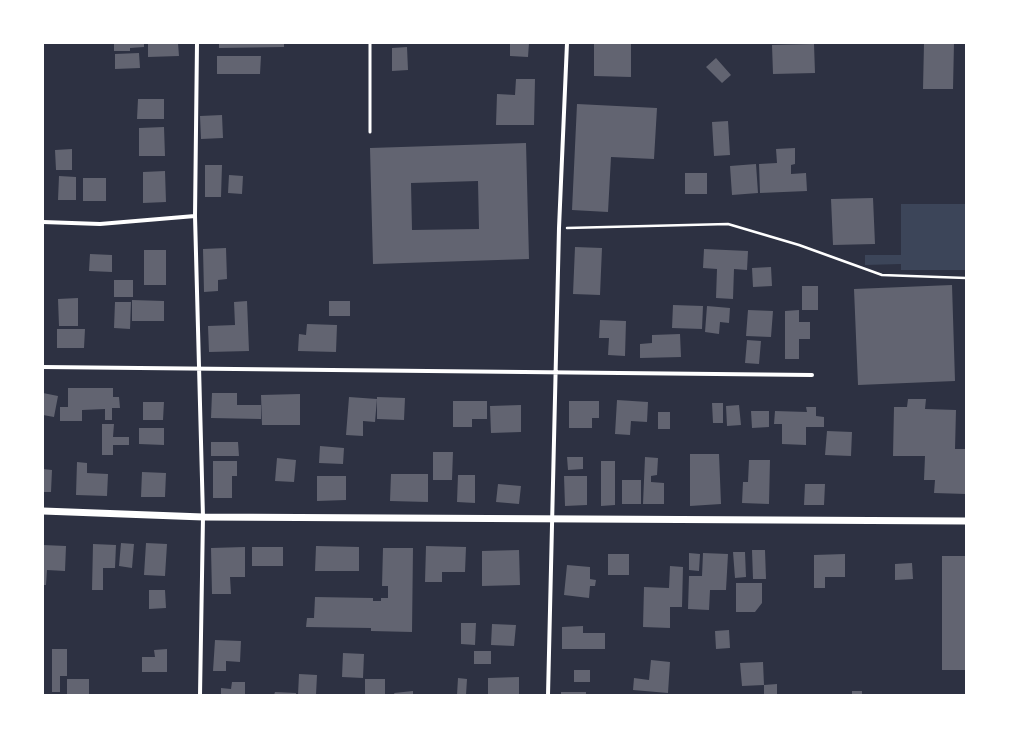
<!DOCTYPE html>
<html>
<head>
<meta charset="utf-8">
<style>
  body { margin:0 }
  #map { position:relative; width:1009px; height:738px; overflow:hidden; background:#2d3142; font-family:"PT Sans",sans-serif }
  canvas { display:block }
  .frame { position:absolute; inset:0; border:44px solid #fff; pointer-events:none }
</style>
</head>
<body>
<div id="map">
<canvas width="1009" height="738"></canvas>
<div class="frame"></div>
</div>
<script>
const context = document.querySelector('canvas').getContext('2d');
context.lineJoin = 'round';
function fillPath(path, color) { context.fillStyle = color; context.fill(path, 'evenodd'); }
const poly = rows => new Path2D(rows.map(r => 'M' + r).join(''));
function stroke(path, color, width, dash) { context.strokeStyle = color; context.lineWidth = width; context.lineCap = dash ? 'butt' : 'round'; context.setLineDash(dash || []); context.stroke(path); }
const green = poly([
  [901,204,966,204,966,270,901,270,901,264,865,265,865,255,901,255]
]);
const building = poly([
  [114,43,144,43,144,47,130,48,130,51,114,51],
  [148,43,178,43,179,56,148,57],
  [219,43,284,43,284,47,219,48],
  [510,43,529,43,528,57,510,56],
  [594,43,631,43,631,77,594,76],
  [924,43,954,43,953,89,923,89],
  [814,44,815,73,773,74,772,45],
  [407,47,408,70,392,71,392,48],
  [139,53,140,68,115,69,115,54],
  [217,56,261,56,260,74,217,74],
  [716,58,731,75,722,83,706,67],
  [516,79,535,79,534,125,496,125,497,94,515,95],
  [138,99,164,99,164,119,137,119],
  [577,104,657,108,654,159,611,157,608,212,572,210],
  [222,115,223,138,201,139,200,116],
  [728,121,730,155,714,156,712,122],
  [164,127,165,156,139,156,139,128],
  [526,143,529,259,373,264,370,148],
  [478,181,479,229,412,230,411,183],
  [795,148,795,164,791,165,791,174,806,173,807,191,760,193,759,164,777,163,776,149],
  [72,149,72,170,56,170,55,150],
  [756,164,758,193,732,195,730,166],
  [205,165,222,165,221,197,205,197],
  [165,171,166,202,143,203,143,172],
  [685,173,707,173,707,194,685,194],
  [229,175,243,176,242,194,228,193],
  [59,176,76,177,76,200,58,200],
  [83,178,106,178,106,201,83,201],
  [873,198,875,244,833,245,831,199],
  [575,247,602,248,600,295,573,294],
  [226,248,227,279,218,280,218,291,204,292,203,249],
  [704,249,748,251,747,270,734,269,733,299,716,298,717,269,703,268],
  [144,250,166,250,166,285,144,285],
  [90,254,112,255,112,272,89,271],
  [771,267,772,286,753,287,752,268],
  [114,280,133,280,133,297,114,297],
  [952,285,955,381,858,385,854,289],
  [802,286,818,286,818,310,802,310],
  [78,298,78,326,59,326,58,299],
  [132,300,164,301,164,321,132,321],
  [247,301,249,351,209,352,208,326,235,325,234,302],
  [329,301,350,301,350,316,329,316],
  [115,302,131,302,130,329,114,328],
  [673,305,703,306,702,329,672,328],
  [707,306,730,308,729,323,720,322,719,334,705,332],
  [748,310,773,311,771,337,746,336],
  [799,310,799,322,810,322,810,339,799,339,799,359,785,359,785,311],
  [600,320,626,321,625,356,608,355,609,338,599,338],
  [307,324,337,325,336,352,298,351,299,334,306,335],
  [57,329,85,329,84,348,57,348],
  [680,334,681,357,640,358,640,344,652,343,652,335],
  [747,340,761,341,759,364,745,363],
  [68,388,113,388,113,397,119,397,120,408,112,408,112,420,105,420,105,409,82,410,82,421,60,421,60,407,68,407],
  [43,393,58,396,54,417,43,415],
  [212,393,237,393,237,405,261,405,261,419,211,418],
  [300,394,300,425,262,425,261,395],
  [349,397,377,399,375,422,363,421,363,436,346,435],
  [377,397,405,398,404,420,377,419],
  [908,399,926,399,925,409,956,410,955,449,966,449,966,494,934,493,935,480,924,480,925,456,893,456,894,407,907,407],
  [617,400,648,402,647,422,631,421,630,435,615,434],
  [453,401,487,401,487,419,472,419,472,427,453,427],
  [569,401,599,401,599,418,592,418,592,428,569,428],
  [143,402,164,402,163,420,143,420],
  [712,403,723,403,723,423,713,423],
  [521,405,521,432,491,433,490,406],
  [739,405,741,425,727,426,726,406],
  [806,407,816,407,816,416,824,417,824,427,806,427,806,445,782,444,782,424,774,424,775,411,807,412],
  [751,411,769,411,769,427,752,428],
  [658,412,670,412,670,429,658,429],
  [102,424,114,424,113,437,129,437,129,445,113,445,113,455,102,455],
  [139,428,164,428,164,445,139,444],
  [827,431,852,432,851,456,825,455],
  [211,442,238,442,239,456,211,456],
  [320,446,344,448,343,464,319,463],
  [433,452,453,452,452,480,433,480],
  [690,454,719,454,721,504,690,506],
  [567,457,583,457,583,469,568,470],
  [645,457,658,458,657,475,651,476,651,482,664,483,664,504,643,504],
  [277,458,296,460,294,482,275,481],
  [749,460,770,460,769,504,742,503,743,482,748,482],
  [213,461,237,461,237,476,232,476,232,498,213,498],
  [601,461,615,461,615,505,601,506],
  [77,462,87,463,87,473,108,474,107,496,76,495],
  [43,469,52,470,51,492,43,492],
  [142,472,166,473,165,497,141,497],
  [391,474,428,474,428,502,390,501],
  [458,475,475,475,475,503,457,502],
  [317,476,346,476,346,500,317,501],
  [564,476,587,476,587,505,565,506],
  [622,480,641,480,641,504,622,504],
  [498,484,521,486,519,504,496,502],
  [805,484,825,484,824,505,804,505],
  [121,543,134,544,132,568,119,566],
  [146,543,167,544,165,576,144,575],
  [93,544,116,545,115,568,103,568,103,590,92,590],
  [43,545,66,546,65,571,47,570,46,585,43,585],
  [316,546,359,547,359,571,315,571],
  [426,546,466,547,465,572,442,572,442,582,425,582],
  [245,547,245,577,230,577,231,594,212,594,211,548],
  [252,547,283,547,283,566,252,566],
  [383,548,413,548,412,632,371,631,371,628,306,627,307,618,314,618,315,597,373,598,373,601,381,601,381,598,388,598,388,586,382,586],
  [519,550,520,585,482,586,482,551],
  [752,550,765,550,766,579,753,579],
  [733,552,745,552,746,577,735,578],
  [689,553,700,554,699,571,689,570],
  [703,553,728,554,726,590,710,590,709,610,688,609,689,576,702,576],
  [608,554,629,554,629,575,608,575],
  [845,554,845,577,825,577,825,588,814,588,814,555],
  [942,556,966,556,966,670,942,670],
  [912,563,913,579,895,580,895,564],
  [567,565,590,567,590,579,596,580,595,586,590,586,589,598,564,595],
  [670,566,683,567,682,607,670,607,670,628,643,627,644,587,669,588],
  [736,583,762,583,762,603,755,612,736,612],
  [149,590,165,590,166,608,149,609],
  [461,623,476,623,475,645,461,644],
  [492,624,516,625,514,646,491,645],
  [583,626,583,633,605,633,605,649,562,649,562,627],
  [729,630,730,648,716,649,715,631],
  [215,640,241,641,240,662,226,661,226,671,213,671],
  [52,649,67,649,67,676,60,676,60,692,52,692],
  [167,649,167,672,142,672,142,657,155,657,154,650],
  [474,651,491,651,491,664,474,664],
  [343,653,364,654,363,678,342,677],
  [651,660,670,662,668,693,633,690,634,678,649,680],
  [763,662,764,685,742,686,740,663],
  [574,670,590,670,590,682,574,682],
  [299,674,317,675,316,695,298,695],
  [519,677,519,695,488,695,488,678],
  [458,678,467,679,466,695,457,695],
  [67,679,89,679,89,695,67,695],
  [365,679,385,679,385,695,365,695],
  [232,682,245,682,245,695,221,695,221,688,231,689],
  [777,684,777,695,764,695,764,685],
  [413,691,413,695,395,695,394,693],
  [852,691,862,691,862,695,852,695],
  [275,692,296,693,296,695,274,695],
  [561,692,586,692,586,695,561,695]
]);
const path = poly([
  [567,228,728,224,799,245,882,275,966,278]
]);
const service = poly([
  [370,43,370,132]
]);
const minor = poly([
  [197,43,195,216,203,517,200,695],
  [43,222,100,224,195,216],
  [43,367,812,375],
  [548,695,559,228,567,43]
]);
const tertiary = poly([
  [43,511,203,517,966,521]
]);
fillPath(green, '#3c4559');
fillPath(building, '#626471');
stroke(path, '#fff', 2.5);
stroke(service, '#fff', 3);
stroke(minor, '#fff', 4);
stroke(tertiary, '#fff', 7);
</script>
</body>
</html>
